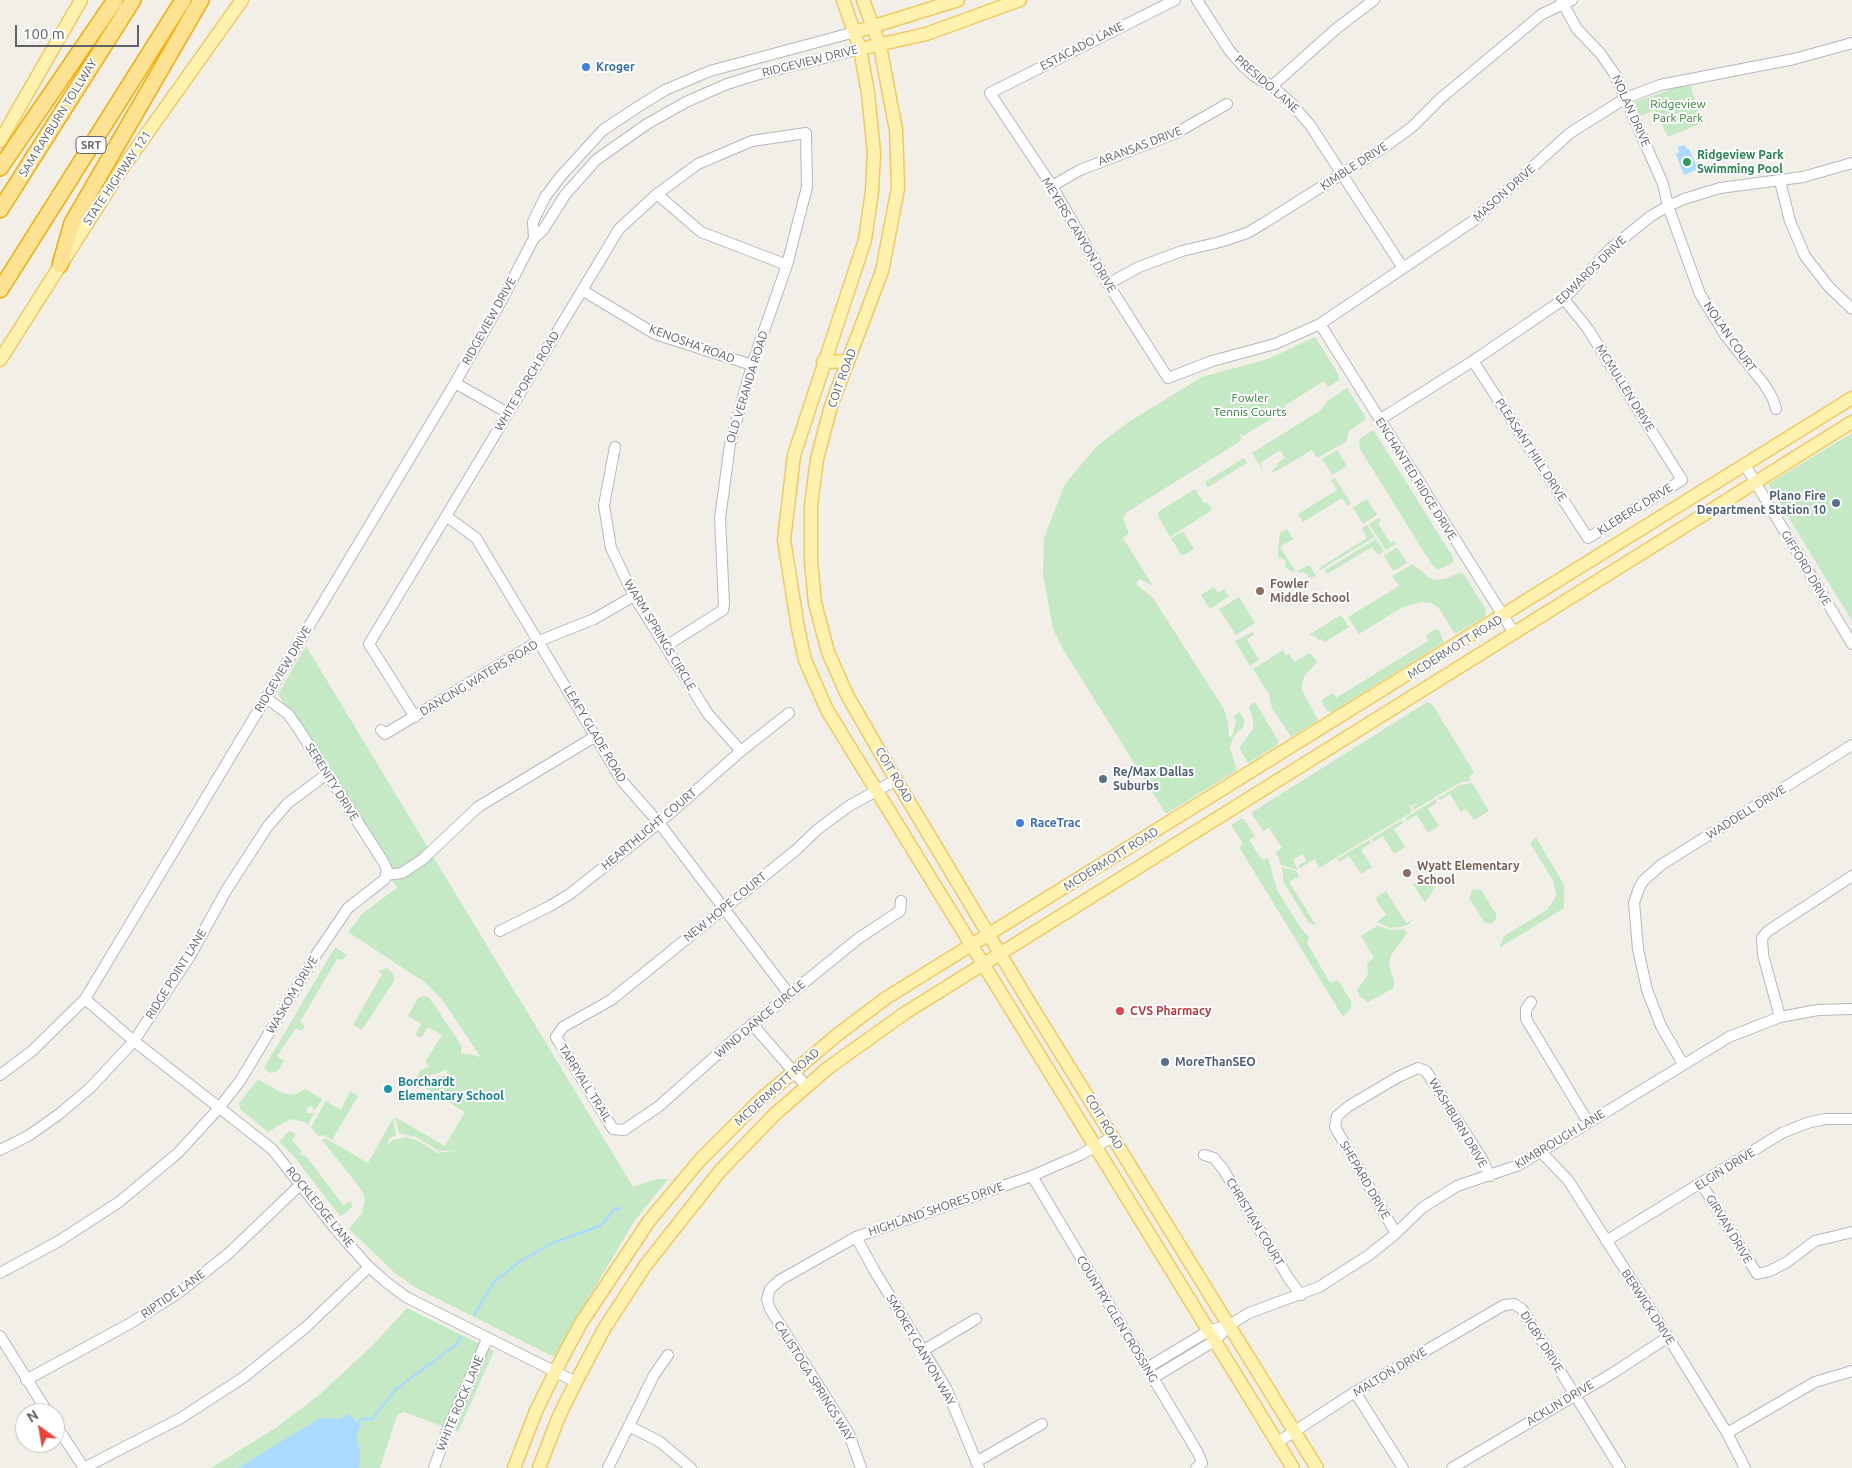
<!DOCTYPE html>
<html>
<head>
<meta charset="utf-8">
<style>
  body { margin:0 }
  #map { position:relative; width:1852px; height:1468px; overflow:hidden; background:#f1efe8; font-family:Ubuntu,sans-serif }
  canvas { display:block }
  .north { position:absolute; left:15px; top:1403px; width:50px; height:50px; box-sizing:border-box; background:#fff; border:1px solid #bfc1c3; border-radius:50%; rotate:328deg; font-size:14px; font-weight:700; line-height:20px; text-align:center; color:#5f6368 }
  .north::after { content:''; display:block; margin:auto; width:18px; height:22px; background:#ea4335; clip-path:polygon(50% 0,100% 100%,50% 72%,0 100%) }
  .scale { position:absolute; left:15px; top:25px; width:124px; height:22px; box-sizing:border-box; border:2px solid #5f6368; border-top:0; padding-left:6px; font-size:15px; line-height:18px; white-space:nowrap; color:#5f6368; -webkit-text-stroke:4px #fff; paint-order:stroke }
</style>
</head>
<body>
<div id="map">
<canvas width="1852" height="1468"></canvas>
<div class="north">N</div>
<div class="scale">100 m</div>
</div>
<script>
const context = document.querySelector('canvas').getContext('2d');
context.lineJoin = 'round';
function fillPath(path, color) { context.fillStyle = color; context.fill(path, 'evenodd'); }
const poly = rows => new Path2D(rows.map(r => 'M' + r).join(''));
function stroke(path, color, width, dash) { context.strokeStyle = color; context.lineWidth = width; context.lineCap = dash ? 'butt' : 'round'; context.setLineDash(dash || []); context.stroke(path); }
function label(font, color, halo, rows, align = 'center') {
  context.font = font + ' Ubuntu,sans-serif'; context.lineWidth = 4; context.setLineDash([]); context.textBaseline = 'middle'; context.strokeStyle = halo; context.fillStyle = color; for (const [text, x, y, turn = 0] of rows) {
    context.save(); context.translate(x, y); context.rotate((+turn || 0) * Math.PI / 180); context.textAlign = isNaN(turn) ? turn : align; if (halo) context.strokeText(text, 0, 0); context.fillText(text, 0, 0); context.restore();
  }
}
const green = poly([
  [1690,83,1702,123,1668,137,1655,110,1640,116,1635,102],
  [1315,337,1339,375,1339,380,1328,387,1324,381,1284,406,1286,409,1281,413,1243,436,1238,433,1242,438,1239,442,1127,512,1123,518,1129,534,1123,538,1153,586,1139,579,1136,584,1153,598,1224,709,1228,722,1229,736,1232,737,1236,721,1233,716,1240,712,1244,720,1243,727,1233,737,1230,748,1237,770,1166,814,1063,649,1053,629,1043,575,1044,538,1065,484,1096,447,1127,423,1202,377,1268,359],
  [1347,388,1365,416,1365,420,1349,431,1346,442,1317,458,1312,450,1273,473,1272,471,1278,465,1276,464,1285,458,1280,450,1260,463,1264,473,1252,453,1321,410,1327,401],
  [1371,431,1374,431,1453,557,1453,562,1443,568,1437,569,1432,565,1360,449,1359,439],
  [1852,433,1852,621,1768,484],
  [1337,450,1347,466,1332,475,1323,460,1319,461],
  [1244,458,1247,463,1208,487,1205,482],
  [1335,478,1351,504,1348,506,1342,498,1303,522,1298,514,1337,490,1331,480],
  [1195,489,1204,503,1207,502,1212,510,1170,537,1159,518,1158,512],
  [1367,499,1377,515,1363,524,1353,508,1350,509],
  [1379,518,1381,521,1378,523,1390,543,1394,541,1396,544,1386,550,1369,524],
  [1367,525,1375,537,1320,570,1319,568,1367,538,1362,528],
  [1287,529,1293,539,1280,547,1296,572,1309,565,1316,576,1309,578,1306,573,1297,572,1291,571,1285,567,1286,561,1278,557,1278,550,1280,533],
  [1183,531,1194,549,1182,556,1171,538],
  [1376,539,1384,551,1378,555,1372,547,1327,574,1325,570],
  [1397,547,1407,563,1393,571,1384,556],
  [1413,564,1428,577,1435,580,1445,579,1459,573,1464,574,1486,610,1485,617,1455,634,1438,607,1431,603,1421,602,1401,608,1359,634,1348,617,1399,586,1392,576],
  [1214,587,1218,593,1224,589,1229,596,1210,609,1201,595],
  [1239,597,1255,623,1236,635,1219,609],
  [1341,615,1349,627,1325,642,1321,639,1318,640,1315,636,1311,636,1310,634],
  [1435,629,1439,630,1444,642,1332,712,1327,711,1322,702,1323,699,1333,693,1336,698,1428,641,1426,635],
  [1253,632,1254,634,1247,640,1259,660,1250,666,1235,641],
  [306,646,633,1187,657,1179,668,1179,633,1223,554,1357,418,1289,396,1274,349,1229,362,1213,365,1198,360,1188,322,1140,325,1138,368,1163,393,1118,396,1135,389,1139,386,1146,393,1140,407,1137,418,1141,438,1153,459,1150,439,1151,416,1137,399,1133,395,1117,445,1146,465,1112,415,1082,447,1075,447,1070,415,1080,420,1071,430,1066,425,1062,442,1035,428,1027,421,1038,415,1035,421,1024,408,1016,418,998,424,996,428,997,435,1006,461,1045,461,1054,470,1054,479,1057,480,1056,443,1001,426,983,348,932,363,913,397,888,278,694],
  [1283,650,1286,656,1289,654,1294,662,1310,653,1317,662,1305,675,1301,688,1318,720,1291,737,1272,708,1269,694,1253,669],
  [1255,702,1279,742,1276,746,1248,763,1239,748,1253,729,1253,719,1249,706],
  [1427,702,1432,704,1474,772,1469,777,1471,781,1461,782,1414,810,1412,807,1421,801,1411,806,1409,803,1412,812,1319,868,1315,859,1300,868,1298,865,1306,861,1302,854,1293,860,1298,870,1281,865,1276,852,1282,848,1269,828,1263,831,1252,814,1254,811],
  [1472,783,1489,811,1474,820,1466,809,1461,812,1450,794,1440,800,1438,798,1460,785],
  [1436,799,1436,803,1428,809,1439,826,1428,833,1417,815,1406,821,1405,818],
  [1241,819,1244,819,1255,836,1249,840,1262,860,1268,858,1277,890,1300,927,1309,937,1307,943,1330,983,1338,980,1351,1001,1351,1008,1343,1017,1239,847,1243,844,1231,825],
  [1402,820,1404,822,1394,829,1405,847,1394,854,1383,836,1373,842,1371,839],
  [1536,837,1564,885,1564,908,1499,948,1504,936,1547,910,1556,896,1554,882,1530,843],
  [1369,840,1371,843,1361,850,1372,867,1361,874,1349,856,1339,862,1337,859],
  [1282,867,1296,871,1299,876,1289,882,1316,925,1309,923,1284,883],
  [1428,876,1435,887,1425,903,1413,884],
  [1473,889,1481,890,1496,914,1496,919,1492,924,1484,922,1469,898],
  [1386,891,1406,923,1413,919,1409,924,1401,927,1390,928,1377,922,1386,915,1375,898],
  [1377,926,1392,930,1404,929,1407,933,1390,957,1389,966,1394,980,1394,988,1368,1002,1360,997,1357,990,1368,975,1367,963,1374,958,1361,936],
  [335,947,347,955,342,960,337,959,300,1022,305,1026,302,1031,296,1028,277,1056,284,1061,278,1071,270,1073,264,1068],
  [387,968,394,974,394,981,362,1030,353,1025,382,974,378,971],
  [258,1079,282,1093,294,1095,305,1089,322,1099,315,1111,311,1106,306,1108,308,1113,314,1113,308,1125,305,1122,290,1119,268,1132,240,1109,239,1103],
  [350,1091,358,1096,332,1140,324,1135,318,1136,311,1127,326,1101,341,1110],
  [289,1131,296,1134,292,1140,301,1150,300,1155,306,1156,343,1205,351,1201,352,1207,343,1215,340,1216,293,1155,279,1142],
  [407,1308,494,1351,458,1432,404,1412,397,1415,380,1468,211,1468,277,1427,319,1395,372,1346]
]);
const water = poly([
  [1684,145,1687,149,1689,149,1698,169,1684,175,1676,154,1679,152,1678,147],
  [348,1414,361,1426,356,1435,360,1451,360,1464,358,1468,238,1468,320,1418,340,1419]
]);
const stream = poly([
  [474,1315,494,1282,519,1262,552,1243,600,1226,614,1210,621,1208],
  [356,1424,362,1419,372,1419,396,1389,457,1344,461,1336]
]);
const minor = poly([
  [1175,0,990,93,1052,186,1108,284,1168,378,1212,361,1275,344,1320,324,1473,221,1570,133,1626,98,1660,85,1794,59,1852,43],
  [1197,0,1229,50,1243,66,1254,76,1272,86,1291,103,1310,125,1403,268],
  [1561,0,1577,29,1600,53,1614,73,1663,184,1668,206,1700,294,1725,335,1764,384,1773,399,1776,409],
  [1272,86,1337,28,1374,0],
  [1780,181,1790,221,1805,256,1829,287,1852,309],
  [1052,186,1080,170,1176,133,1227,104],
  [657,194,701,232,787,265],
  [534,238,533,222,545,197,561,176,603,130,636,108,665,90,710,71,855,32],
  [1108,284,1139,267,1182,251,1220,242,1247,233,1264,223,1386,146,1412,127,1441,98,1542,14,1572,0],
  [582,290,655,334,752,365],
  [1320,324,1514,633],
  [1473,361,1588,538,1682,480,1588,329,1564,299],
  [455,383,508,413],
  [1379,420,1473,361,1564,299,1610,249,1651,216,1668,206,1684,199,1720,188,1803,177,1852,163],
  [615,447,604,505,611,548,634,596,708,714,741,751],
  [1745,465,1852,644],
  [446,516,476,538,622,781,659,823,789,994],
  [415,717,369,644,619,229,657,194,698,164,752,141,806,133,807,187,787,265,752,365,730,444,720,518,724,604,723,610,666,646],
  [381,730,385,734,539,641,594,619,634,596],
  [896,780,849,806,818,829,796,850,611,1000,563,1027,556,1037,613,1129,624,1130,658,1107,737,1037,859,938,900,911,901,901],
  [386,875,402,873,423,859,478,807,596,736],
  [500,931,550,906,570,894,659,823,741,751,789,713],
  [85,999,134,1041,272,1149,337,1231,369,1267,386,1282,406,1297,576,1382],
  [1531,1002,1526,1009,1526,1019,1588,1122],
  [1780,1017,1763,955,1762,938,1768,931,1852,876],
  [752,1024,806,1086],
  [1683,1064,1661,1026,1647,990,1638,949,1634,903,1639,888,1643,881,1661,865,1852,745],
  [0,1075,32,1051,85,999,455,383,504,296,534,238,543,230,565,195,596,160,647,124,686,102,727,84,756,75,860,49],
  [0,1150,28,1136,58,1115,90,1088,134,1041,190,956,227,889,268,826,288,803,327,774],
  [1541,1152,1568,1180,1668,1337,1727,1433,1745,1468],
  [1204,1155,1214,1158,1223,1169,1289,1279,1301,1295],
  [1032,1176,1198,1453,1202,1463,1196,1468],
  [1701,1183,1757,1274,1770,1271,1787,1262,1815,1241,1852,1232],
  [1395,1232,1335,1127,1337,1116,1349,1106,1398,1077,1418,1068,1426,1071,1482,1159,1490,1176],
  [856,1237,874,1270,946,1388,979,1468],
  [1606,1241,1782,1133,1807,1123,1825,1119,1852,1119],
  [0,1273,59,1241,119,1202,178,1153,219,1108,240,1081,316,955,348,908,385,879,387,870,384,863,298,728,288,714,266,698],
  [0,1336,48,1413],
  [924,1350,976,1319],
  [1147,1368,1210,1330,1228,1326,1249,1313,1319,1287,1369,1255,1393,1236,1422,1208,1457,1186,1519,1165,1729,1037,1780,1017,1818,1010,1852,1009],
  [1153,1378,1216,1340,1228,1326],
  [26,1380,129,1324,177,1294,228,1254,301,1184],
  [1355,1392,1403,1468],
  [55,1424,84,1468],
  [629,1426,660,1442,691,1468],
  [1727,1433,1815,1382,1852,1371],
  [1278,1442,1355,1392,1504,1305,1514,1304,1522,1309,1620,1468],
  [976,1462,1042,1424],
  [84,1468,181,1418,244,1377,306,1327,369,1267],
  [434,1468,447,1431,487,1339],
  [608,1468,654,1375,668,1355],
  [861,1468,849,1434,770,1309,767,1299,770,1289,780,1280,856,1237,1032,1176,1080,1155,1113,1137],
  [1452,1468,1613,1373,1668,1337]
]);
const major = poly([
  [843,0,860,49,868,93,874,153,872,191,865,240,794,455,784,540,798,628,805,660,827,710,1293,1468],
  [863,0,880,46,891,104,896,130,898,188,882,271,831,406,817,459,811,505,811,561,815,603,828,652,847,695,896,780,1029,1002,1317,1468],
  [855,32,958,0],
  [860,49,926,34,1020,0],
  [0,141,81,0],
  [0,360,121,170,242,0],
  [823,362,848,361],
  [514,1468,536,1411,559,1364,581,1323,649,1221,700,1160,759,1101,837,1035,886,998,1852,398],
  [539,1468,559,1416,576,1382,604,1329,645,1266,720,1171,775,1114,828,1068,905,1013,1852,422]
]);
const highway = poly([
  [0,168,115,0],
  [0,210,133,0],
  [60,265,72,223,201,0],
  [0,290,183,0]
]);
const markers = [
  [586,67,5,"#3f7fe0"],
  [1687,162,5,"#2e9e5b"],
  [1836,503,5,"#5c6f8a"],
  [1260,591,5,"#8d6e63"],
  [1103,779,5,"#5c6f8a"],
  [1020,823,5,"#3f7fe0"],
  [1407,873,5,"#8d6e63"],
  [1120,1011,5,"#e0444e"],
  [1165,1062,5,"#5c6f8a"],
  [388,1089,5,"#0f9aa8"]
];
const shields = [
  [91,145,30]
];
const shieldNames = [
  ["SRT",91,145]
];
const streetNames = [
  ["ESTACADO LANE",1082,46,-27],
  ["RIDGEVIEW DRIVE",810,61,-14],
  ["PRESIDO LANE",1267,84,41],
  ["NOLAN DRIVE",1631,111,66],
  ["SAM RAYBURN TOLLWAY",58,118,-58],
  ["ARANSAS DRIVE",1140,146,-21],
  ["KIMBLE DRIVE",1354,166,-33],
  ["STATE HIGHWAY 121",117,178,-56],
  ["MASON DRIVE",1504,193,-42],
  ["MEYERS CANYON DRIVE",1079,235,59],
  ["EDWARDS DRIVE",1591,270,-44],
  ["RIDGEVIEW DRIVE",489,321,-61],
  ["NOLAN COURT",1730,337,55],
  ["KENOSHA ROAD",692,344,20],
  ["COIT ROAD",842,378,-70],
  ["WHITE PORCH ROAD",527,381,-59],
  ["OLD VERANDA ROAD",747,387,-73],
  ["MCMULLEN DRIVE",1625,388,58],
  ["PLEASANT HILL DRIVE",1531,450,57],
  ["ENCHANTED RIDGE DRIVE",1416,479,58],
  ["KLEBERG DRIVE",1635,509,-32],
  ["GIFFORD DRIVE",1806,568,59],
  ["WARM SPRINGS CIRCLE",660,635,59],
  ["MCDERMOTT ROAD",1455,647,-32],
  ["RIDGEVIEW DRIVE",283,669,-59],
  ["DANCING WATERS ROAD",479,678,-31],
  ["LEAFY GLADE ROAD",595,734,59],
  ["COIT ROAD",894,775,60],
  ["SERENITY DRIVE",332,782,58],
  ["WADDELL DRIVE",1746,812,-32],
  ["HEARTHLIGHT COURT",649,829,-40],
  ["MCDERMOTT ROAD",1111,859,-32],
  ["NEW HOPE COURT",725,907,-39],
  ["RIDGE POINT LANE",176,974,-58],
  ["WASKOM DRIVE",292,995,-59],
  ["WIND DANCE CIRCLE",760,1019,-40],
  ["TARRYALL TRAIL",585,1083,58],
  ["MCDERMOTT ROAD",777,1087,-42],
  ["COIT ROAD",1104,1122,59],
  ["WASHBURN DRIVE",1458,1123,59],
  ["KIMBROUGH LANE",1560,1139,-31],
  ["ELGIN DRIVE",1725,1169,-32],
  ["SHEPARD DRIVE",1365,1180,60],
  ["ROCKLEDGE LANE",320,1207,51],
  ["HIGHLAND SHORES DRIVE",936,1209,-19],
  ["CHRISTIAN COURT",1255,1222,59],
  ["GIRVAN DRIVE",1729,1229,59],
  ["RIPTIDE LANE",173,1294,-35],
  ["BERWICK DRIVE",1648,1307,57],
  ["COUNTRY GLEN CROSSING",1117,1319,59],
  ["DIGBY DRIVE",1542,1342,58],
  ["SMOKEY CANYON WAY",921,1350,60],
  ["MALTON DRIVE",1390,1372,-31],
  ["CALISTOGA SPRINGS WAY",814,1381,58],
  ["WHITE ROCK LANE",460,1403,-67],
  ["ACKLIN DRIVE",1560,1403,-31]
];
const shopNames = [
  ["Kroger",596,67],
  ["RaceTrac",1030,823]
];
const parkNames = [
  ["Ridgeview",1678,104],
  ["Park Park",1678,118],
  ["Fowler",1250,398],
  ["Tennis Courts",1250,412]
];
const leisureNames = [
  ["Ridgeview Park",1697,155],
  ["Swimming Pool",1697,169]
];
const serviceNames = [
  ["Plano Fire",1826,496,"right"],
  ["Department Station 10",1826,510,"right"],
  ["Re/Max Dallas",1113,772],
  ["Suburbs",1113,786],
  ["MoreThanSEO",1175,1062]
];
const educationNames = [
  ["Fowler",1270,584],
  ["Middle School",1270,598],
  ["Wyatt Elementary",1417,866],
  ["School",1417,880]
];
const healthNames = [
  ["CVS Pharmacy",1130,1011]
];
const cultureNames = [
  ["Borchardt",398,1082],
  ["Elementary School",398,1096]
];
fillPath(green, '#c5e8c5');
fillPath(water, '#aadaff');
stroke(stream, '#aadaff', 2.5);
stroke(minor, '#b5b8bc', 12);
stroke(major, '#f2c960', 15);
stroke(highway, '#f9ab00', 18);
stroke(minor, '#fff', 10);
stroke(major, '#fff2af', 12);
stroke(highway, '#fde293', 15);
for (const [x, y, r, color] of markers) { const dot = new Path2D(); dot.arc(x, y, r, 0, 2 * Math.PI); context.fillStyle = color; context.fill(dot); stroke(dot, '#fff', 2); }
for (const [x, y, w] of shields) { const box = new Path2D(); box.roundRect(x - w / 2, y - 8.5, w, 17, 4); context.fillStyle = '#fff'; context.fill(box); stroke(box, '#5f6368', 1); }
label('bold 11px', '#5f6368', null, shieldNames);
label('12px', '#5f6368', '#fff', streetNames);
label('bold 12px', '#366cbe', '#fff', shopNames, 'left');
label('12px', '#348238', '#fff', parkNames);
label('bold 12px', '#27864d', '#fff', leisureNames, 'left');
label('bold 12px', '#4e5e75', '#fff', serviceNames, 'left');
label('bold 12px', '#785e54', '#fff', educationNames, 'left');
label('bold 12px', '#be3a42', '#fff', healthNames, 'left');
label('bold 12px', '#0d838f', '#fff', cultureNames, 'left');
</script>
</body>
</html>
